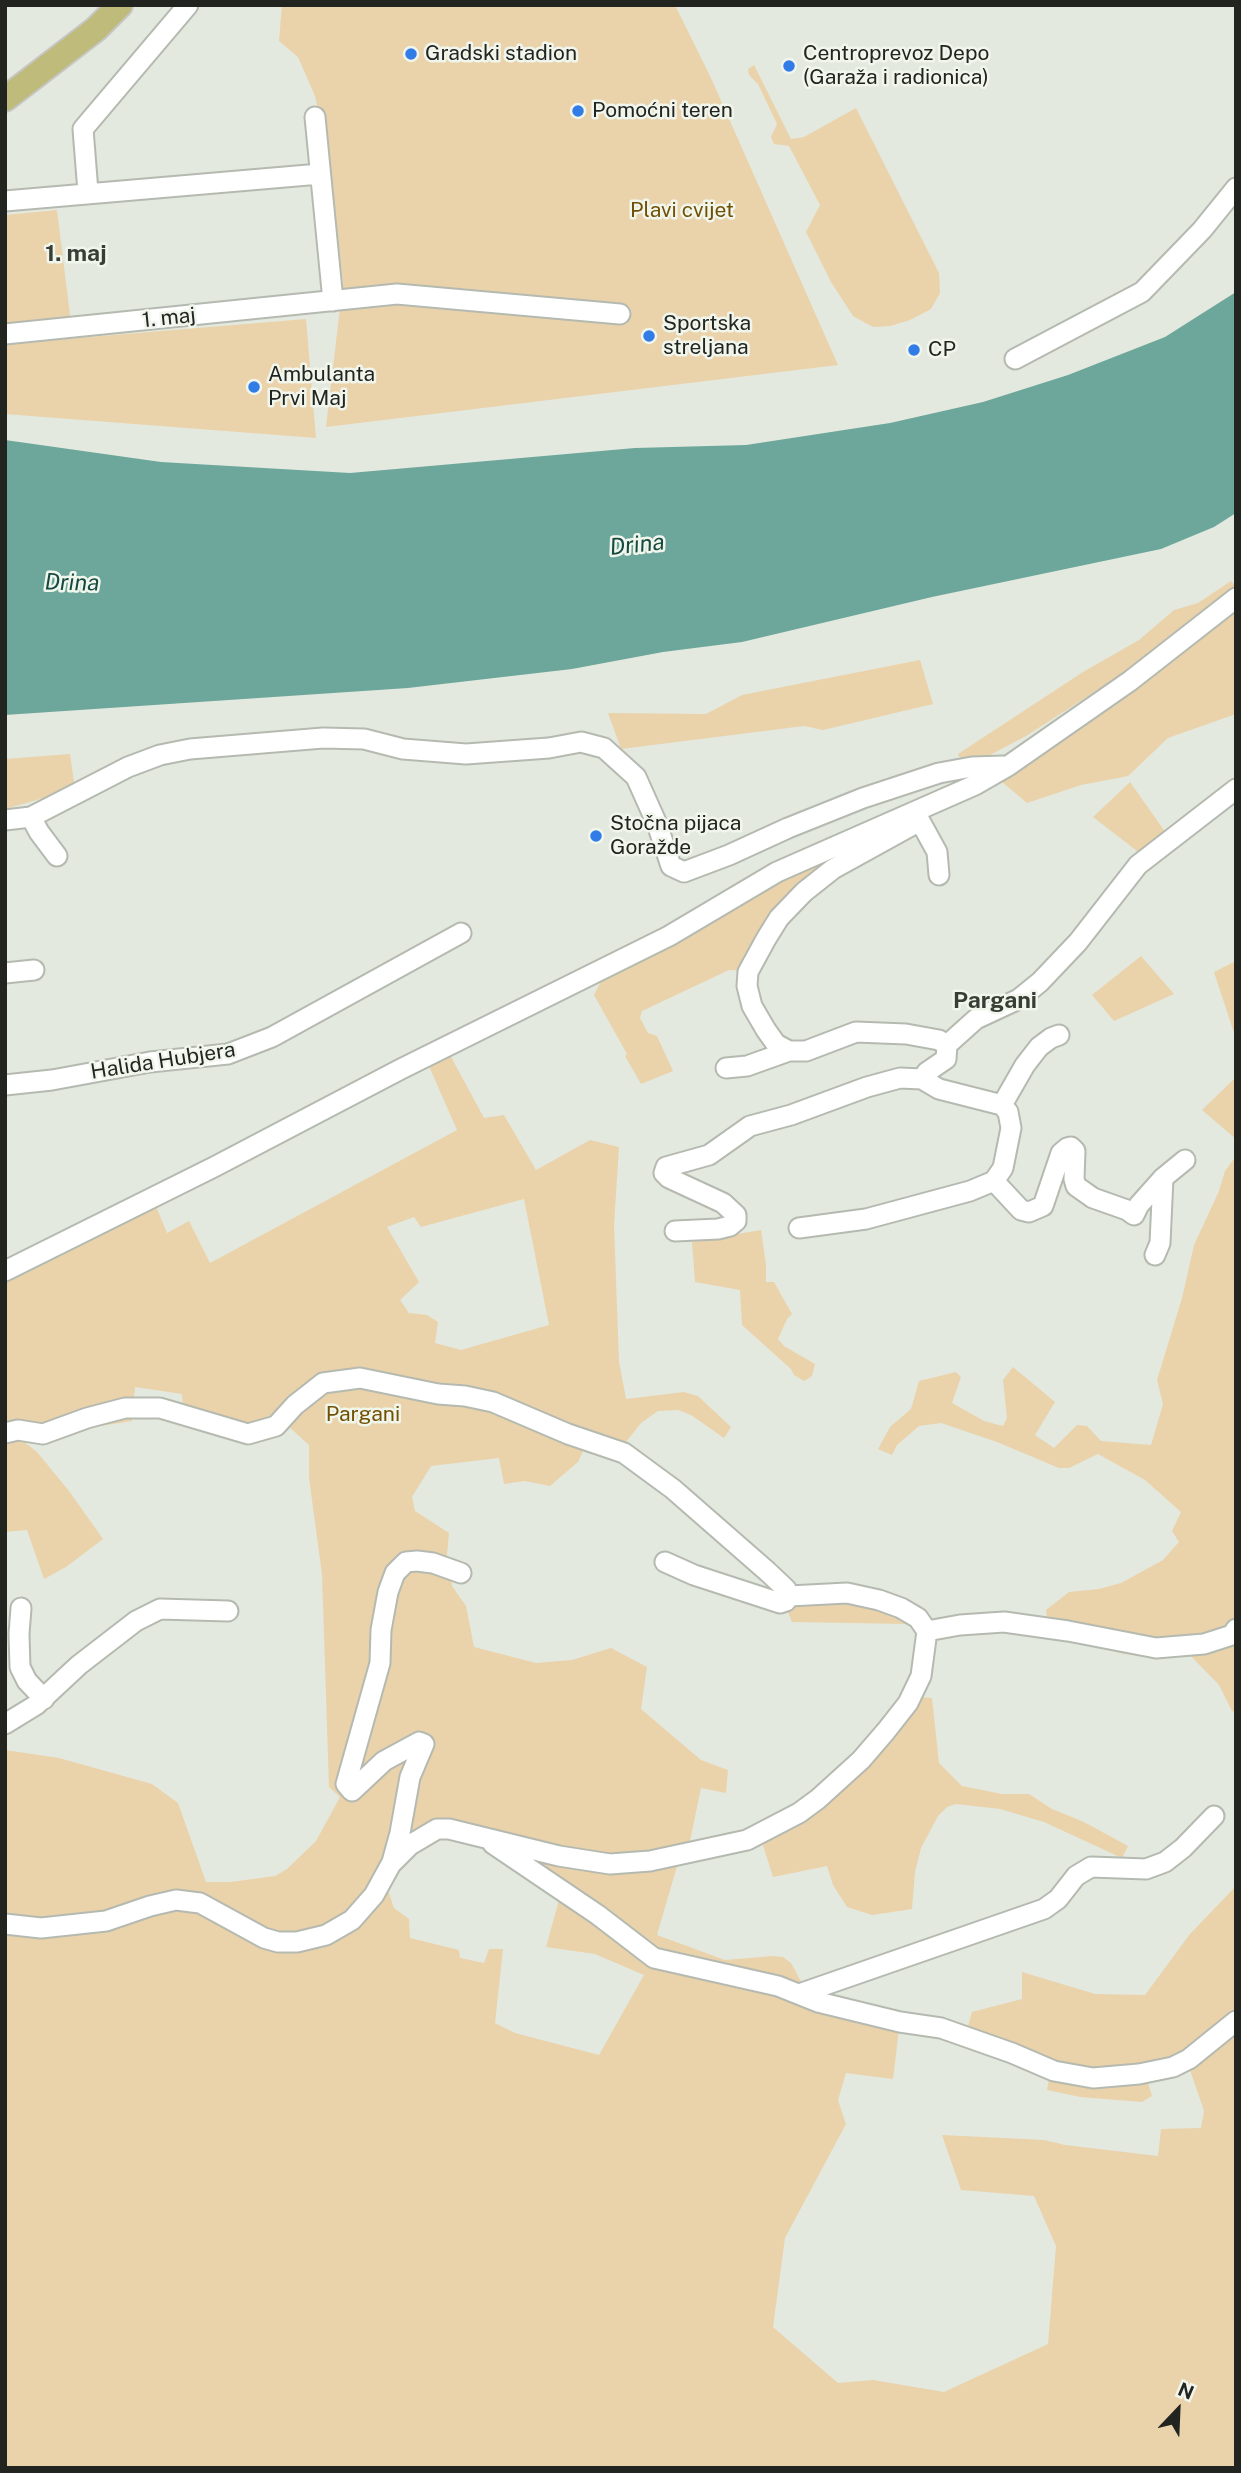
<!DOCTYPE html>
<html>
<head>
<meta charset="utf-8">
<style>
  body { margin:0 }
  #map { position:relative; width:1241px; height:2473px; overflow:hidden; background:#e4e9df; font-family:"Public Sans",sans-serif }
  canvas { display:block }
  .frame { position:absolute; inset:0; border:7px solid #222420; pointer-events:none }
  .north { position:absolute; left:1143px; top:2375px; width:70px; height:70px; -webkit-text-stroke:5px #f1f6ed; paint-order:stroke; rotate:23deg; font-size:19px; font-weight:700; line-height:28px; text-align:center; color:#222420 }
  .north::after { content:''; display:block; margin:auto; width:24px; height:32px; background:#222420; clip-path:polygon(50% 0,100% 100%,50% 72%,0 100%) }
</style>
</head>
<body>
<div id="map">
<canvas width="1241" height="2473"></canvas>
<div class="frame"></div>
<div class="north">N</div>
</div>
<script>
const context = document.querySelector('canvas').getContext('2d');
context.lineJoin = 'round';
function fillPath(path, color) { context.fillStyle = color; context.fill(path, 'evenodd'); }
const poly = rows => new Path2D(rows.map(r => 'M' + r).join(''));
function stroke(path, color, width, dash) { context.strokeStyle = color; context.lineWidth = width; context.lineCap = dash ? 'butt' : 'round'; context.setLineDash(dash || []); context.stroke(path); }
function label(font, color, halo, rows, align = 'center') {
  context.font = font + ' "Public Sans",sans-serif'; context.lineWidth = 5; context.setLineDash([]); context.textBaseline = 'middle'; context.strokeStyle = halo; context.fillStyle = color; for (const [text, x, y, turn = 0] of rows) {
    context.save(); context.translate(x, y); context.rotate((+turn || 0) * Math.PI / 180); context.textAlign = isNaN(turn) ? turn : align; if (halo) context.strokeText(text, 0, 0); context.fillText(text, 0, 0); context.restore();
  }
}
const green = poly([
  [282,5,675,5,711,78,838,365,326,427,343,282,327,149,315,96,298,57,279,41],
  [754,65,791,139,804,137,856,108,939,273,940,293,931,309,910,320,890,326,873,327,853,316,831,282,806,232,820,205,789,146,774,144,771,137,777,124,758,84,749,75,748,69],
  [57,210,71,323,5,330,5,215],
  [306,319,316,438,5,414,5,344],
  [1231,581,1236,587,1124,673,1026,736,988,756,961,761,958,754,1083,672,1139,640,1174,610,1198,603],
  [1236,611,1236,714,1168,738,1128,776,1081,785,1027,803,1002,782,1073,734],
  [920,660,933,704,823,730,804,726,621,749,608,713,706,714,742,695],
  [70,754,75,789,5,809,5,759],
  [1130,782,1173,843,1150,861,1093,817],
  [930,812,927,822,842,869,800,905,754,971,729,970,642,1011,640,1018,648,1033,657,1036,673,1071,641,1084,625,1056,627,1054,594,995,601,981,764,888],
  [1141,956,1174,994,1114,1021,1092,995],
  [1236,961,1236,1039,1214,972],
  [449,1053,484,1118,504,1115,536,1170,590,1140,619,1147,614,1225,619,1362,626,1399,684,1392,698,1396,731,1427,724,1438,691,1415,678,1410,658,1411,641,1423,622,1447,590,1437,578,1462,550,1486,525,1481,504,1484,499,1458,431,1466,412,1497,415,1511,449,1533,447,1555,452,1586,466,1606,474,1647,536,1663,572,1660,611,1648,647,1667,641,1709,701,1760,728,1770,726,1793,701,1788,686,1860,678,1863,657,1935,725,1960,773,1956,783,1957,791,1963,804,1987,798,1989,778,1982,659,1954,485,1832,441,1823,428,1825,418,1830,394,1835,378,1880,386,1884,394,1908,409,1919,410,1938,459,1950,460,1958,484,1963,489,1949,503,1949,495,2023,515,2033,599,2055,644,1975,595,1954,546,1947,559,1900,650,1965,695,1973,780,1993,815,2008,899,2029,893,2079,846,2073,838,2100,846,2124,785,2238,773,2327,838,2383,873,2380,944,2392,1048,2344,1056,2246,1034,2196,961,2190,942,2135,1044,2140,1065,2145,1158,2156,1161,2129,1201,2128,1204,2111,1189,2067,1181,2056,1163,2064,1140,2069,1093,2072,1072,2070,1054,2066,967,2030,972,2012,1022,1999,1022,1972,1095,1994,1145,1995,1190,1934,1236,1886,1236,2468,5,2468,5,1750,59,1758,152,1784,178,1803,206,1882,231,1882,275,1876,287,1869,316,1841,340,1797,329,1787,322,1574,309,1478,309,1445,287,1425,278,1432,248,1440,219,1437,184,1423,182,1394,135,1387,132,1421,94,1427,61,1420,40,1428,24,1424,18,1437,37,1452,69,1491,103,1539,66,1567,44,1579,27,1530,5,1532,5,1280,155,1204,167,1233,189,1221,210,1263,457,1130,428,1064],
  [524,1199,549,1325,461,1350,435,1343,438,1322,427,1315,409,1313,400,1300,419,1282,387,1227,414,1217,421,1227],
  [1236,1077,1236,1139,1202,1110],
  [1236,1156,1236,1713,1232,1711,1219,1685,1186,1651,1144,1656,1124,1654,1049,1634,1046,1610,1069,1592,1099,1589,1121,1583,1163,1560,1179,1542,1172,1531,1181,1512,1145,1480,1098,1454,1069,1468,1059,1468,997,1442,941,1423,919,1426,897,1445,892,1455,878,1449,890,1427,911,1409,919,1381,956,1372,961,1377,952,1403,984,1421,1003,1426,1007,1418,1003,1380,1013,1367,1055,1402,1035,1435,1054,1448,1077,1425,1087,1426,1101,1441,1151,1445,1163,1404,1157,1380,1182,1298,1194,1245,1219,1191,1225,1171],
  [761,1230,766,1265,766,1282,774,1282,792,1314,787,1319,778,1339,784,1346,815,1364,812,1376,804,1381,794,1375,791,1369,742,1325,740,1290,695,1282,692,1242],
  [843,1599,907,1618,907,1624,792,1622,787,1610,794,1604],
  [919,1697,932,1698,939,1763,962,1786,1002,1794,1029,1794,1052,1809,1084,1822,1128,1846,1122,1858,1044,1822,1000,1809,956,1804,947,1807,938,1816,921,1848,915,1872,912,1909,872,1915,847,1907,833,1885,827,1866,773,1877,761,1839],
  [1050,2074,1147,2079,1152,2096,1142,2102,1080,2097,1047,2090]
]);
const water = poly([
  [1236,292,1236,513,1214,527,1161,549,932,597,742,642,663,652,572,669,408,688,5,715,5,440,161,462,350,473,635,448,746,445,890,423,983,402,1068,375,1165,337]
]);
const minor = poly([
  [315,117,333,301],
  [88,192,83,129,188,5],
  [5,201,320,174],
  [5,334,397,294,620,314],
  [1015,359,1142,292,1202,230,1236,188],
  [31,817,128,767,160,755,190,749,323,738,364,739,403,749,466,754,549,748,581,742,604,748,636,777,657,824,671,866,684,872,729,855,788,828,863,798,939,773,972,767,1003,766],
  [5,820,31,817,39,832,57,856],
  [920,821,833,869,804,892,779,918,766,939,748,972,747,986,752,1006,766,1030,776,1044,789,1051,806,1051,856,1032,906,1034,939,1040,947,1045,946,1059,927,1072,922,1079],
  [920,821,937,852,939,875],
  [5,973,34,970],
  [947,1045,976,1019,1019,999,1040,982,1078,942,1138,865,1236,789],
  [726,1068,747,1066,789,1051],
  [5,1085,52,1080,150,1062,228,1054,272,1037,461,933],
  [1002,1105,1025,1065,1039,1047,1051,1038,1059,1035],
  [799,1228,866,1219,970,1191,994,1181],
  [675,1231,718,1229,730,1226,736,1221,736,1215,723,1203,669,1178,664,1173,666,1167,709,1155,750,1126,791,1115,867,1087,900,1078,922,1079,939,1089,1002,1105,1008,1112,1011,1128,1003,1168,994,1181,1021,1210,1029,1212,1043,1206,1061,1153,1067,1148,1071,1147,1075,1151,1074,1179,1076,1186,1093,1198,1127,1210,1134,1215,1139,1205,1163,1178,1185,1160],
  [1155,1255,1160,1243,1163,1178],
  [5,1271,214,1167,401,1069,669,936,777,872,975,785,1008,766,1130,681,1236,598],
  [5,1433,18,1430,43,1434,87,1418,125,1408,160,1408,248,1434,276,1426,295,1405,323,1383,360,1378,438,1394,465,1396,493,1402,568,1434,624,1453,673,1489,768,1572,786,1589,789,1596,847,1593,879,1600,901,1608,918,1618,927,1631,921,1676,908,1703,886,1731,861,1760,818,1799,799,1813,747,1840,650,1861,610,1864,559,1856,449,1829,437,1829,410,1845,391,1864,374,1895,352,1920,326,1935,297,1942,278,1942,264,1938,200,1903,176,1900,150,1906,106,1921,41,1928,5,1924],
  [665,1562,694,1575,780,1603,786,1601,789,1596],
  [21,1608,19,1634,20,1667,27,1681,44,1699],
  [927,1631,960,1625,1004,1622,1068,1631,1156,1648,1204,1644,1232,1635,1236,1629],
  [5,1724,36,1705,79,1665,136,1621,160,1609,228,1611],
  [493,1844,598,1915,654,1958,778,1986,818,2002,900,2022,941,2028,1012,2053,1054,2071,1093,2078,1139,2074,1173,2067,1189,2059,1236,2021],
  [392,1862,400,1833,410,1777,424,1744,419,1742,384,1761,352,1791,346,1784,380,1663,381,1630,388,1592,395,1573,406,1562,417,1561,433,1563,461,1573],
  [799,1994,1044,1909,1058,1899,1076,1876,1091,1867,1146,1869,1165,1862,1183,1848,1214,1816]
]);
const major = poly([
  [5,99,96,29,120,5]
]);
const markers = [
  [411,54,7,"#327ce8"],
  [789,66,7,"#327ce8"],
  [578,111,7,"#327ce8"],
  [649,336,7,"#327ce8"],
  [914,350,7,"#327ce8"],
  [254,387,7,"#327ce8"],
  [596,836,7,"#327ce8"]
];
const poiNames = [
  ["Gradski stadion",425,54],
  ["Centroprevoz Depo",803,54],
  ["(Garaža i radionica)",803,78],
  ["Pomoćni teren",592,111],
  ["Sportska",663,324],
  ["streljana",663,348],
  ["CP",928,350],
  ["Ambulanta",268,375],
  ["Prvi Maj",268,399],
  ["Stočna pijaca",610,824],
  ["Goražde",610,848]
];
const parkNames = [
  ["Plavi cvijet",682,211],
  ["Pargani",363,1415]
];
const streetNames = [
  ["1. maj",169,318,-6],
  ["Halida Hubjera",163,1061,-9]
];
const neighbourhoodNames = [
  ["1. maj",76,254],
  ["Pargani",995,1001]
];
const waterNames = [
  ["Drina",637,545,-6],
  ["Drina",72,583,1]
];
fillPath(green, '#ead2aa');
fillPath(water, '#6da79c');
stroke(minor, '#b5bab1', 23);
stroke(major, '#c6c6c5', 28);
stroke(minor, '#fff', 19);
stroke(major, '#bfbb7a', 24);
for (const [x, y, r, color] of markers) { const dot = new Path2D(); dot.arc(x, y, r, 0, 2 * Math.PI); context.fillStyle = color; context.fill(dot); stroke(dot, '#f1f6ed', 2.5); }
label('21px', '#222420', '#f1f6ed', poiNames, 'left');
label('21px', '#715003', '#f1f6ed', parkNames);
label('21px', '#222420', '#f1f6ed', streetNames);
label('bold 23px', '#383d35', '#f1f6ed', neighbourhoodNames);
label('italic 23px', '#154942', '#f1f6ed', waterNames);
</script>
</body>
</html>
